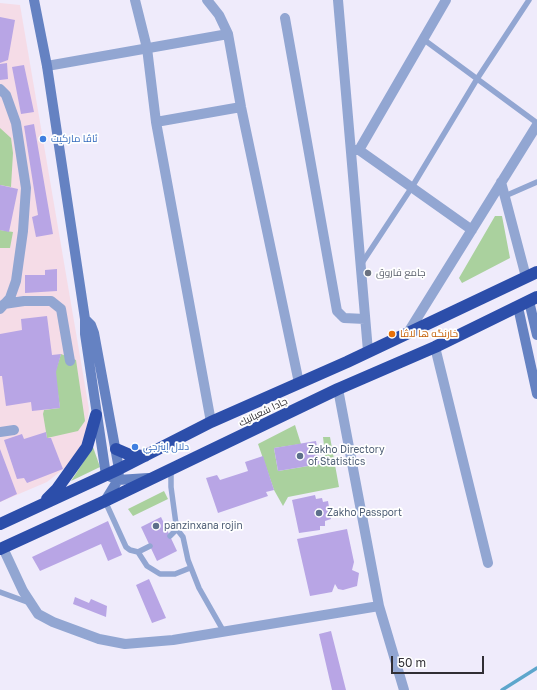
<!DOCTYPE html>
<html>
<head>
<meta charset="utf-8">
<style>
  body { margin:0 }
  #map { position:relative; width:537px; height:690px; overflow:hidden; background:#efebfb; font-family:"Golos Text",sans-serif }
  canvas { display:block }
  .scale { position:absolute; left:391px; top:656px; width:93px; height:18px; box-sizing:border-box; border:2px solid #302e34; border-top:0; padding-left:5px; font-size:12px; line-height:14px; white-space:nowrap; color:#302e34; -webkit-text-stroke:3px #fff; paint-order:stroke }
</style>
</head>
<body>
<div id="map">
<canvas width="537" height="690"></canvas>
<div class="scale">50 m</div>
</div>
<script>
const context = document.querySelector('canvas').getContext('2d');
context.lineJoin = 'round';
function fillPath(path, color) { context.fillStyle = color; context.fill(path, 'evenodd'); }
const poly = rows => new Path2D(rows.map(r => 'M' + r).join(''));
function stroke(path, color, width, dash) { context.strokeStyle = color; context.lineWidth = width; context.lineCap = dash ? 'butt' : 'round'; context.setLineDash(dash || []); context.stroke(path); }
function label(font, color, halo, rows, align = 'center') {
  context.font = font + ' "Golos Text",Cairo,sans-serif'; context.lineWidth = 3.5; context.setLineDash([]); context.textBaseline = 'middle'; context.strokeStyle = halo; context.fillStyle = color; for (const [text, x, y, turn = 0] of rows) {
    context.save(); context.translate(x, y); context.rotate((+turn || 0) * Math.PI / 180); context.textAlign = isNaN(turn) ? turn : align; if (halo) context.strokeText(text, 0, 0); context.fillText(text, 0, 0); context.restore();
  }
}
const medical = poly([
  [0,3,20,5,89,409,85,441,66,467,47,482,0,502]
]);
const green = poly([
  [0,128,11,138,13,153,11,187,0,185],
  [495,216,502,216,510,258,462,283,459,278],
  [0,230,13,232,10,248,0,248],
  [61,354,76,360,85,421,78,431,47,438,43,414,44,410,60,408,55,373],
  [295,425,301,444,274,448,278,471,326,463,323,437,330,437,339,487,288,497,283,506,274,490,258,444],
  [93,447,100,467,71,481,75,475],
  [164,491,168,499,133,516,128,509]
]);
const stream = poly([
  [502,690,537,668]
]);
const building = poly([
  [0,17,15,20,8,60,0,63],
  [7,63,8,79,0,80,0,64],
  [24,65,34,112,21,114,12,67],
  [34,124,53,234,36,237,32,217,38,215,24,126],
  [0,185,18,189,9,232,0,230],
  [57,269,57,291,25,293,25,275,45,275,45,270],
  [47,316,52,355,61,354,56,372,60,408,32,411,31,402,6,406,2,376,0,376,0,334,22,330,21,319],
  [46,432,47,438,51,438,63,469,27,483,24,478,17,479,4,440,22,434,24,439],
  [316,441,320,464,278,471,274,448],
  [0,449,17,494,0,502],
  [263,456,274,490,266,492,268,496,218,513,206,478,217,475,220,480,248,471,245,462],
  [315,495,316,499,322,498,323,502,328,501,331,519,325,521,325,526,320,526,320,530,299,533,292,500],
  [161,517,177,551,157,561,141,527],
  [108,521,122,555,108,561,101,544,40,571,32,557],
  [347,529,354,562,352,570,359,573,357,586,343,590,338,589,335,584,332,592,310,596,297,539],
  [149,579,166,618,152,623,136,585],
  [75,597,89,603,91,599,107,606,106,617,73,604],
  [331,631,346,690,332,690,319,634]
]);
const lane = poly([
  [423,39,537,123],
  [505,196,537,182],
  [362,263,412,187,477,79,529,0],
  [105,501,126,547,130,550,138,552,150,546],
  [176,528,183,537,188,560,199,588,224,632],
  [170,536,175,531,176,524,171,487,171,469],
  [138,552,147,566,160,574,175,574,190,568],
  [0,592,30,603]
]);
const street = poly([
  [135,0,147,48,156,122,211,422],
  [207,0,219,15,228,34,241,107,299,383],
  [338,0,368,351],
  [285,18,337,311,344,318,365,319],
  [47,66,228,34],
  [0,89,6,95,16,123,26,188,23,231,16,281,10,298,0,309],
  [156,122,241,107],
  [353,150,359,150,472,230],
  [359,150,446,0],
  [501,182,526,277],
  [4,304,24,301,51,301,61,309,70,361],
  [409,331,537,125],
  [435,347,488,563],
  [338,389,379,606,404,690],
  [0,432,14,430],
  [3,548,23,591,38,614,53,622,99,639,125,644,173,640,379,606]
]);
const secondary = poly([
  [34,0,47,66,85,319,85,334,106,475,118,480,148,478],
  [529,301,537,335],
  [518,307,537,394],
  [85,319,91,325,94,333,119,469,118,480,105,501]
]);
const highway = poly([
  [116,449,130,455,145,456],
  [47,499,57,489,87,447,96,415],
  [0,524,119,469,211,422,347,362,537,272],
  [0,549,105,501,338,389,435,347,537,297]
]);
const markers = [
  [43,139,4,"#3f7fe0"],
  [368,273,4,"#6b7280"],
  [392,334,4,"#e8710a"],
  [135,447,4,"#3f7fe0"],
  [300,456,4,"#5c6f8a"],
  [319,513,4,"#5c6f8a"],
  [156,526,4,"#5c6f8a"]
];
const shopNames = [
  ["ئاڤا ماركيت",51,139],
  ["دلال إينرجي",143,447]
];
const worshipNames = [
  ["جامع فاروق",376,273]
];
const foodNames = [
  ["خارنگه ها لاڤا",400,334]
];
const streetNames = [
  ["جادا شعبانيك",263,412,-26]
];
const serviceNames = [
  ["Zakho Directory",308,450],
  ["of Statistics",308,462],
  ["Zakho Passport",327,513],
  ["panzinxana rojin",164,526]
];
fillPath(medical, '#f5dce7');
fillPath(green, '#aad19e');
stroke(stream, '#5da6cc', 3.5);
fillPath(building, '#b8a5e5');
stroke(lane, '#92a6d2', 5.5);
stroke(street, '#92a6d2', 10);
stroke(secondary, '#6582c2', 10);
stroke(highway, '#2c4eaa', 12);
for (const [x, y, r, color] of markers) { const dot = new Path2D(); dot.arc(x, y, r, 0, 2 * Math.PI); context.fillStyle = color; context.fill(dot); stroke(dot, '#fff', 1.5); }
label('10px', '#366cbe', '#fff', shopNames, 'left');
label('10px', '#5b616d', '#fff', worshipNames, 'left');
label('10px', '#c56008', '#fff', foodNames, 'left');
label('10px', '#302e34', '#fff', streetNames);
label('10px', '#4e5e75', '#fff', serviceNames, 'left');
</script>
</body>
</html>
